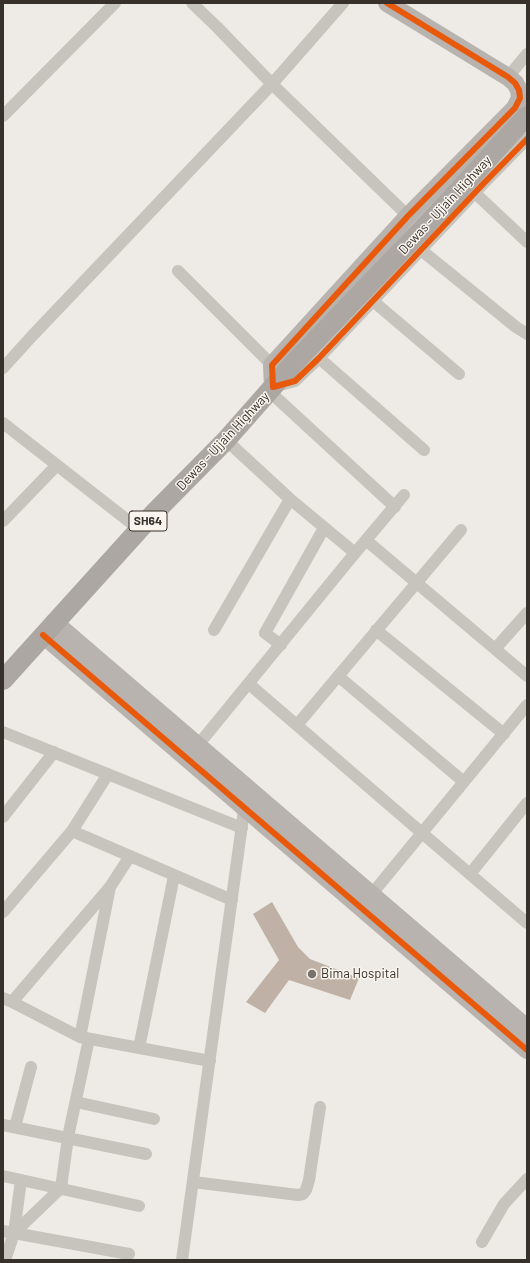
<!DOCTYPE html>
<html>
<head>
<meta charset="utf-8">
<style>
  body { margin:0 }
  #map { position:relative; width:530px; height:1263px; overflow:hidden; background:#eeeae5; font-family:Barlow,sans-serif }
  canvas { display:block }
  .frame { position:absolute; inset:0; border:4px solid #38302b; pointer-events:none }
</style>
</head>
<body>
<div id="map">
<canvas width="530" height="1263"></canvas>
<div class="frame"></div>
</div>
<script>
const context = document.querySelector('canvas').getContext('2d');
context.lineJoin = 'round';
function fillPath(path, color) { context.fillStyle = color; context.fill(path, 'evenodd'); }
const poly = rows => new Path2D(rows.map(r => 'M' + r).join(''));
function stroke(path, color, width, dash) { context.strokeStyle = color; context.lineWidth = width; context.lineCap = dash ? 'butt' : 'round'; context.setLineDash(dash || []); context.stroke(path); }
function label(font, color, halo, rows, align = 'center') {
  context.font = font + ' Barlow,sans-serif'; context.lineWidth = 3; context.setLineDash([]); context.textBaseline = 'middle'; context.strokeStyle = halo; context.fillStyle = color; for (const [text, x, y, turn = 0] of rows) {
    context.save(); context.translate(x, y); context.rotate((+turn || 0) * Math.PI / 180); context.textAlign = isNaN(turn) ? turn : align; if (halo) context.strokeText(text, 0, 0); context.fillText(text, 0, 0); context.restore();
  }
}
const building = poly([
  [272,902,298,947,310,959,359,978,350,1000,289,980,265,1013,246,1002,279,960,253,914]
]);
const street = poly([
  [192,3,217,27,272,84,408,216],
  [508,77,527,54],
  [3,116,115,3],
  [475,193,527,242],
  [421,250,516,327,527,334],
  [178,271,272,365],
  [373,301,459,374],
  [319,358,424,450],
  [3,368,33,335,272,84,343,3],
  [276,386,295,381,319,358,484,183,527,139],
  [269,391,395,507],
  [3,423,140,530],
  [226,440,290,499,355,553],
  [3,521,57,465],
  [367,541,527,676],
  [214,630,290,499],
  [376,630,504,734],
  [281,645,265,633,324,528],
  [495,649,527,613],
  [338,676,464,782],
  [249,684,422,833,527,923],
  [297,725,461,530],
  [3,732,242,828],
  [194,750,355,553,404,495],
  [3,817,54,752],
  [72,831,232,900],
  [470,874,527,803],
  [110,887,80,1037,210,1061],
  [371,895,527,705],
  [3,912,72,831,108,774],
  [3,998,12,1002,110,887,130,856],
  [12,1002,80,1037],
  [139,1048,174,876],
  [76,1102,154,1119],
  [3,1125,146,1154],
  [15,1127,31,1067],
  [3,1176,139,1206],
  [193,1182,298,1195,303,1194,306,1190,309,1180,320,1107],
  [3,1231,129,1254],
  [14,1233,61,1188,68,1137,89,1039],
  [482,1242,504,1204,527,1179],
  [5,1260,14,1233,21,1180],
  [182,1260,245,803]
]);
const secondary = poly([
  [273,387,272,365,408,216,515,108,520,98,519,90,515,83,508,77,387,3],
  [54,622,527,1028],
  [43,635,527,1050]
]);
const primary = poly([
  [3,680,155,512,226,440,294,363,449,201,527,116]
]);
const cycleway = poly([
  [387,3,508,77,515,83,519,90,520,98,515,108,408,216,272,365,273,387,295,381,319,358,484,183,527,139],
  [43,635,527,1050]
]);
const markers = [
  [312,974,5,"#78716c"]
];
const shields = [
  [148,521,38]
];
const shieldNames = [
  ["SH64",148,521]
];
const streetNames = [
  ["Dewas - Ujjain Highway",445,205,-47],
  ["Dewas - Ujjain Highway",223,441,-47]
];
const poiNames = [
  ["Bima Hospital",321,974]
];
fillPath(building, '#c0b1a7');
stroke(street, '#c7c3bd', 12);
stroke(secondary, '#b8b3ae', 18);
stroke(primary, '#aca7a2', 20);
stroke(cycleway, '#e8590c', 6);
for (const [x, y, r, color] of markers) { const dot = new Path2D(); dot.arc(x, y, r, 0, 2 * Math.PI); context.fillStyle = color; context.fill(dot); stroke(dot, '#f9f5ed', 1.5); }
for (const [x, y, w] of shields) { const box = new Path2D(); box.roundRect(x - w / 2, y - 10, w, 20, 3); context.fillStyle = '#f9f5ed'; context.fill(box); stroke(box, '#38302b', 1); }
label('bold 12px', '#38302b', null, shieldNames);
label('13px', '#38302b', '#f9f5ed', streetNames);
label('13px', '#38302b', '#f9f5ed', poiNames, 'left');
</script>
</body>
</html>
